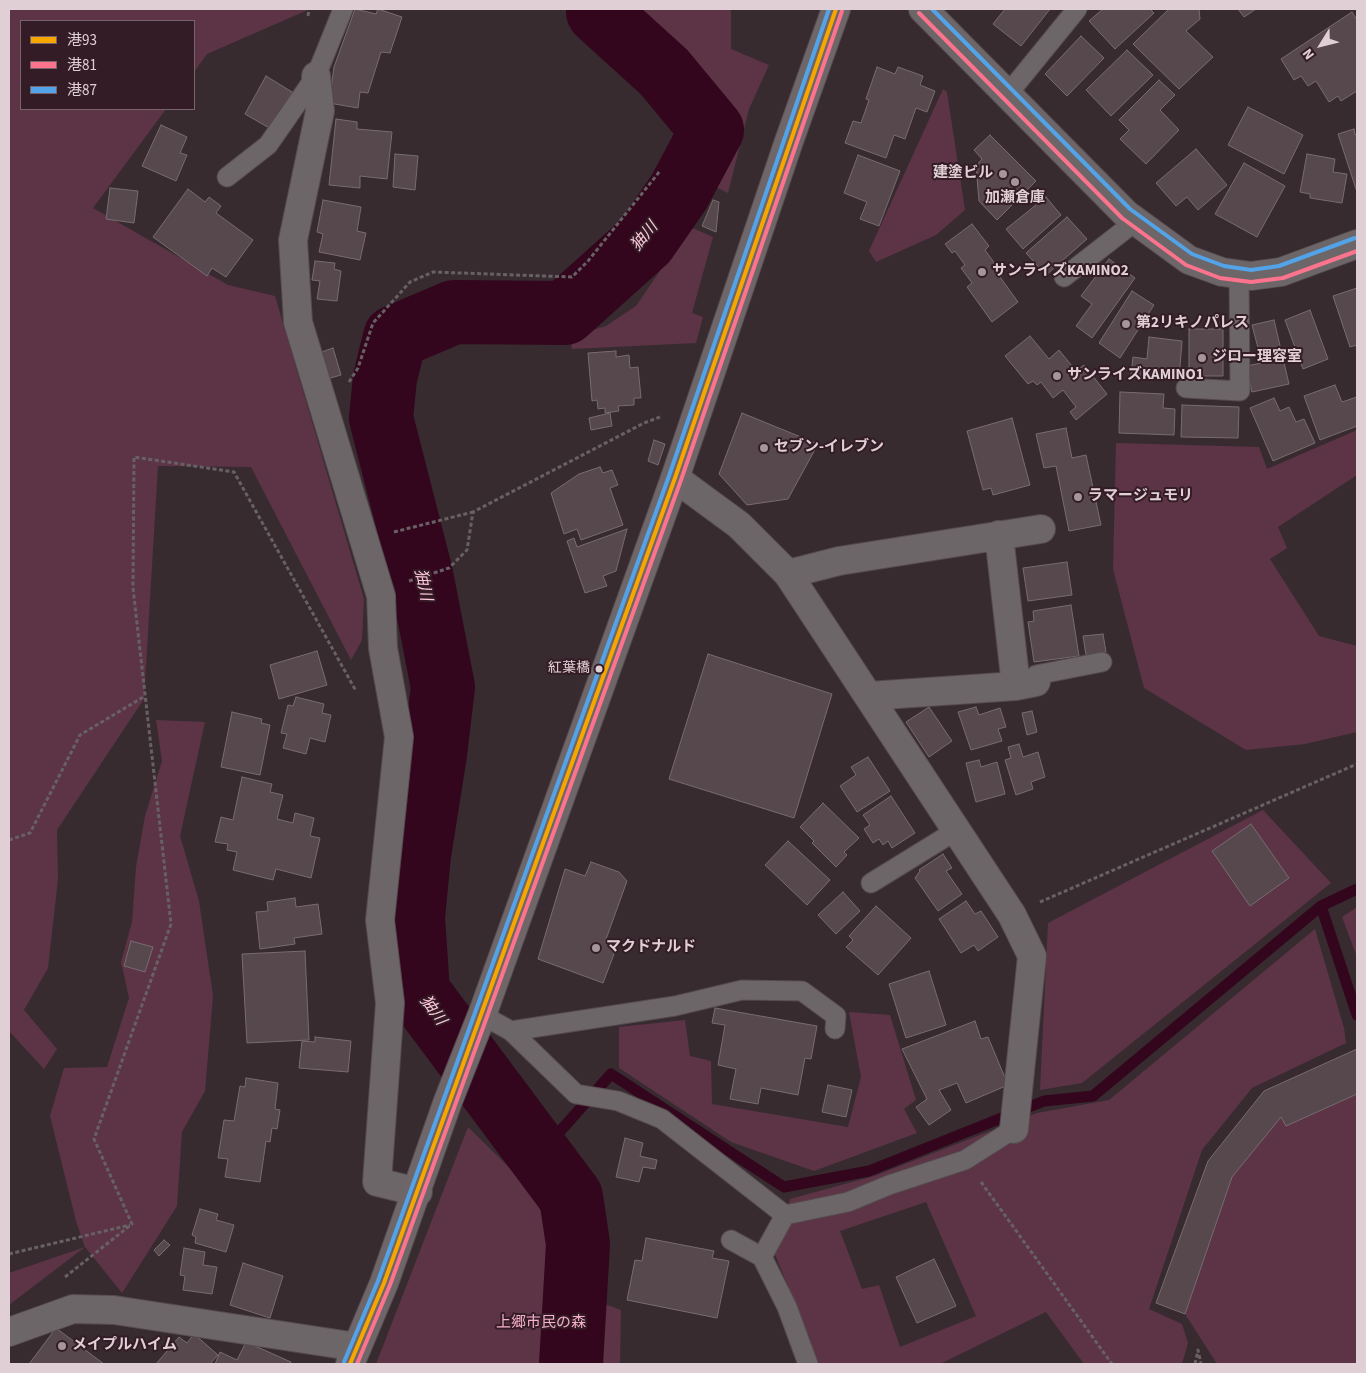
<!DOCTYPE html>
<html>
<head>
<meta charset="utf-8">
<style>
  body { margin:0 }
  #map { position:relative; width:1366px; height:1373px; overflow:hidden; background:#372b30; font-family:"Source Sans 3","Noto Sans JP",sans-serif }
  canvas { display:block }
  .frame { position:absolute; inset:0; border:10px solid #e0d0d5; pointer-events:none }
  .legend { position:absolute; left:20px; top:20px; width:175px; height:90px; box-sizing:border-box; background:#331c25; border:1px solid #78646b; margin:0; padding:6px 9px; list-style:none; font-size:15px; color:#e0d0d5 }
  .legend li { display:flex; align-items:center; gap:10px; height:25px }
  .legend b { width:25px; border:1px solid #78646b }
  .north { position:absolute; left:1296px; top:20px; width:50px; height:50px; -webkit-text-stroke:4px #331c25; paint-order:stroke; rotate:234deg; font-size:14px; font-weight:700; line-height:20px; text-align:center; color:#e0d0d5 }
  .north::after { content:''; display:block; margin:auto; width:18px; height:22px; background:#e0d0d5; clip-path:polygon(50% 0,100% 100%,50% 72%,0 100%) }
</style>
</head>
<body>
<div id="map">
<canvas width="1366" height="1373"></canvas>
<div class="frame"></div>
<ul class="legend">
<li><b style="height:6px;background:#f7a600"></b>港93</li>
<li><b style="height:6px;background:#fc738d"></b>港81</li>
<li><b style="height:6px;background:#53a3e8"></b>港87</li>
</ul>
<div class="north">N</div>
</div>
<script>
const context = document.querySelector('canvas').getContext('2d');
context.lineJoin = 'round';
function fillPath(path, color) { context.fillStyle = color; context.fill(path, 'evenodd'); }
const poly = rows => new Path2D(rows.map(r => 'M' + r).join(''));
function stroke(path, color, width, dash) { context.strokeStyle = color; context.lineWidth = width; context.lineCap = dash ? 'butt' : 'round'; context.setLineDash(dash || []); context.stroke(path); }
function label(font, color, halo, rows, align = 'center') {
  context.font = font + ' "Source Sans 3","Noto Sans JP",sans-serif'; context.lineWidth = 4; context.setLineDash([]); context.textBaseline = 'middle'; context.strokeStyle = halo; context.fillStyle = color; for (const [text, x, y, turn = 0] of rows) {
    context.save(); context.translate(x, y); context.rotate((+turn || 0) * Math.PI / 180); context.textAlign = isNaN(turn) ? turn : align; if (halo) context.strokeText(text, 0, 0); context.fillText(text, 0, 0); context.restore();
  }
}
const green = poly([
  [9,9,310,9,207,54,194,72,194,21,21,21,21,109,166,109,93,208,228,285,275,296,364,599,362,640,351,660,251,467,158,466,144,699,57,830,58,879,48,968,24,1010,57,1049,44,1069,9,1031],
  [610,9,731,9,731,49,769,65,749,109,728,193,710,184,724,122,674,60],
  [943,89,947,92,965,210,936,235,876,262,869,251],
  [690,227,713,237,692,313,703,317,696,343,572,349,570,337,606,326,636,306],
  [1357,430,1357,475,1278,527,1287,548,1270,559,1319,636,1357,646,1357,732,1305,744,1246,750,1144,688,1113,569,1116,443,1259,447,1267,469],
  [156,720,205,722,180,836,199,901,213,996,205,1091,182,1132,177,1206,122,1293,85,1247,9,1305,9,1273,85,1247,76,1221,50,1116,64,1068,107,1067,129,998,121,962,132,922,136,867,145,816,162,761],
  [1263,810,1331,883,1082,1083,1040,1090,1048,923],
  [1357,907,1357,957,1342,917],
  [1315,929,1344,1028,1346,1043,1252,1088,1202,1150,1149,1309,1182,1324,1188,1343,1182,1364,1084,1364,1046,1312,940,1364,815,1364,811,1342,774,1252,790,1199,874,1176,1037,1113,1109,1100],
  [926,1202,976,1316,900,1347,879,1285,862,1289,840,1231],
  [849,1012,890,1015,916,1100,904,1109,917,1133,814,1171,731,1142,619,1068,619,1027,685,1020,690,1056,711,1061,712,1104,848,1127,861,1077],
  [1357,1094,1357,1364,1217,1364,1185,1314,1232,1177,1281,1117,1286,1126],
  [468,1127,532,1190,557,1252,556,1286,621,1310,620,1364,376,1364]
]);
const stream = poly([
  [1321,906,1357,1015],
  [539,1155,611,1074,784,1187,869,1171,1044,1101,1093,1096,1321,906,1357,889]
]);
const river = poly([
  [571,1364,578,1244,571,1197,418,992,413,917,419,855,435,754,443,687,421,574,381,418,385,378,395,337,454,312,565,313,645,241,679,192,712,130,664,72,598,12,599,9]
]);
const building = poly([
  [355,9,376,14,378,9,402,17,390,53,381,52,368,93,360,92,358,108,329,103,334,67,355,9],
  [1005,9,1050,9,1021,46,993,24,1005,9],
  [1103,9,1150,9,1154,13,1115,49,1089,21,1103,9],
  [1169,9,1199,9,1200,19,1186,31,1213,57,1179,89,1133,44,1169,9],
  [1238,9,1256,9,1244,17,1238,9],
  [1352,12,1357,20,1357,91,1341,101,1338,96,1329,102,1316,81,1308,86,1301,76,1294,80,1281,59,1352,12],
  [1081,36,1104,58,1067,96,1045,74,1081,36],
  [1127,50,1153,75,1111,116,1086,90,1127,50],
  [877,67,895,74,898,67,923,76,920,85,935,91,927,112,916,108,905,139,894,135,886,158,845,143,853,121,861,123,869,100,866,99,877,67],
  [266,76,292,92,271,129,245,114,266,76],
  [1159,80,1175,95,1160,110,1179,130,1146,164,1120,139,1129,130,1119,120,1159,80],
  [1248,107,1303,135,1284,174,1228,145,1248,107],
  [336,119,357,122,357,129,392,132,387,179,360,176,360,188,329,185,336,119],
  [161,125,187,137,180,153,187,155,176,181,142,166,161,125],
  [1354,129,1355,135,1357,134,1357,192,1338,134,1354,129],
  [990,135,1036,181,997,220,979,201,976,166,982,159,974,150,990,135],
  [1196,149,1227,185,1198,210,1187,197,1176,206,1156,183,1196,149],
  [395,154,418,156,415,190,393,187,395,154],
  [1307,154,1335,159,1333,172,1347,174,1342,203,1310,198,1310,194,1300,192,1307,154],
  [858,155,900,171,879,226,860,219,867,202,844,193,858,155],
  [1244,163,1285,186,1257,237,1215,214,1244,163],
  [110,188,138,191,134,223,106,219,110,188],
  [188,189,205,202,209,197,221,206,216,213,253,240,226,277,212,268,207,276,153,237,188,189],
  [1046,197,1061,215,1023,249,1006,229,1046,197],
  [323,200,361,207,357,231,366,233,360,260,319,252,323,234,317,232,323,200],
  [713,200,719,202,716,232,702,226,713,200],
  [1067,217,1087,239,1046,275,1026,253,1067,217],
  [972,224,989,246,985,250,1003,275,1000,277,1018,302,992,322,967,287,972,283,961,268,965,265,955,251,952,253,945,244,972,224],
  [1109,259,1135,278,1092,338,1076,326,1092,304,1081,296,1109,259],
  [315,261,335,263,334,269,341,271,337,301,317,299,320,281,312,280,315,261],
  [1357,288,1357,345,1350,347,1333,296,1357,288],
  [1132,291,1154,305,1120,358,1099,343,1132,291],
  [1310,310,1328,359,1303,369,1285,320,1310,310],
  [1274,320,1289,384,1252,392,1246,366,1262,363,1252,325,1274,320],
  [1189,329,1223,329,1223,376,1189,376,1189,329],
  [1030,336,1049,359,1059,350,1076,371,1084,365,1107,394,1076,420,1070,412,1076,407,1063,390,1053,398,1041,382,1037,385,1033,381,1028,384,1005,356,1030,336],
  [1149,337,1182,341,1179,379,1131,375,1133,357,1147,359,1149,337],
  [333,348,341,375,327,379,319,353,333,348],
  [616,351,616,357,629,355,630,368,638,367,641,398,634,398,634,405,618,406,619,411,605,413,605,408,598,409,597,400,592,401,588,353,616,351],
  [1335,385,1342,402,1357,397,1357,426,1320,440,1304,396,1335,385],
  [1120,392,1164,394,1163,408,1175,409,1174,435,1119,433,1120,392],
  [1274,398,1280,411,1289,407,1296,422,1304,419,1315,443,1273,461,1250,408,1274,398],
  [1182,405,1239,407,1238,438,1181,437,1182,405],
  [610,413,612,426,591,430,589,418,610,413],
  [742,413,818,444,788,499,747,505,719,474,742,413],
  [1012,418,1030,485,993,495,991,488,983,490,967,431,1012,418],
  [1066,428,1072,458,1086,455,1101,525,1069,531,1056,466,1044,468,1036,434,1066,428],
  [654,440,665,444,658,465,648,461,654,440],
  [600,467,603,473,612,470,618,485,610,488,623,525,581,540,577,529,564,534,551,493,579,474,600,467],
  [627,529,616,571,603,576,607,586,585,593,567,541,574,538,577,547,627,529],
  [1067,562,1072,595,1028,601,1023,568,1067,562],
  [1071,605,1079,656,1034,662,1028,622,1034,621,1033,611,1071,605],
  [1103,634,1106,652,1086,655,1083,636,1103,634],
  [317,651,327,685,279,699,270,665,317,651],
  [708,654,832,694,794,818,669,779,708,654],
  [296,697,324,704,322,713,331,715,325,742,310,738,306,754,283,748,287,734,281,733,288,705,293,706,296,697],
  [929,707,952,741,929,757,906,722,929,707],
  [976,707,979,715,1000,708,1006,727,998,729,1002,741,971,750,958,712,976,707],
  [1032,711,1037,732,1027,735,1022,713,1032,711],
  [232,712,262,719,261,723,270,725,260,775,221,767,232,712],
  [1019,744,1023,757,1038,752,1045,777,1031,782,1033,789,1016,795,1005,760,1011,758,1008,747,1019,744],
  [868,757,890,791,857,812,840,786,856,775,851,767,868,757],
  [979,760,981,767,997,762,1005,794,976,802,966,763,979,760],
  [242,777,272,784,270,792,283,795,277,819,293,823,295,813,314,818,310,836,320,838,311,878,276,869,273,880,233,870,237,852,227,850,228,844,215,842,221,817,233,820,242,777],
  [891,796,915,833,892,848,888,841,883,845,879,839,873,843,864,829,870,825,863,815,891,796],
  [823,803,859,838,844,852,847,855,836,867,812,843,814,841,800,827,823,803],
  [1251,824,1289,878,1250,906,1212,851,1251,824],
  [788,841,830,880,807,905,765,865,788,841],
  [943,854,952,868,946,871,962,894,938,911,915,878,920,871,919,870,943,854],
  [591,862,619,872,627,881,605,942,617,946,603,983,538,959,565,869,585,876,591,862],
  [843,892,860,911,836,934,818,915,843,892],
  [295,898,296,907,318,904,322,934,294,938,295,944,260,949,256,912,268,911,267,902,295,898],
  [966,901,975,914,981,911,998,937,978,951,974,945,961,953,939,919,966,901],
  [876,906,911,938,878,975,846,947,853,940,849,936,876,906],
  [131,941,153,947,145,972,124,966,131,941],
  [305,951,309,1040,247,1043,242,954,305,951],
  [929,971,946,1025,906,1038,889,984,929,971],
  [715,1008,817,1026,811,1059,805,1058,798,1095,761,1088,758,1104,730,1099,736,1069,718,1065,725,1025,712,1023,715,1008],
  [975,1021,981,1039,988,1037,1008,1085,966,1103,957,1083,939,1090,951,1110,929,1125,916,1107,927,1099,902,1049,975,1021],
  [315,1037,351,1041,348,1072,299,1068,302,1041,315,1042,315,1037],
  [1357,1049,1357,1094,1286,1126,1281,1117,1232,1177,1185,1314,1156,1303,1208,1161,1264,1091,1357,1049],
  [246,1078,278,1083,275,1109,280,1110,277,1129,272,1128,270,1142,266,1141,260,1182,225,1177,228,1159,218,1158,224,1120,234,1121,240,1086,245,1087,246,1078],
  [828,1085,852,1090,846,1117,822,1112,828,1085],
  [625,1138,643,1143,640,1156,657,1160,655,1169,643,1167,639,1182,616,1177,625,1138],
  [200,1209,218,1214,216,1220,234,1225,226,1252,195,1243,196,1237,192,1235,200,1209],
  [646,1238,714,1251,712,1258,729,1261,717,1318,627,1300,635,1260,642,1261,646,1238],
  [164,1240,170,1245,159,1256,154,1250,164,1240],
  [184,1248,205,1252,203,1265,217,1267,212,1294,183,1290,185,1276,180,1275,184,1248],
  [934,1259,956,1306,917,1323,896,1277,934,1259],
  [243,1263,283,1276,270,1318,230,1305,243,1263],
  [56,1328,104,1364,29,1364,56,1328],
  [194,1334,218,1355,210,1364,156,1364,179,1337,187,1343,194,1334],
  [246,1342,291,1362,290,1364,215,1364,220,1352,237,1360,246,1342]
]);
const path = poly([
  [308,16,309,9],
  [349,382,358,368,373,323,410,282,433,272,572,277,588,261,660,171],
  [394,532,473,512],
  [409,581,449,568,467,550,473,512,644,423,660,417],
  [9,840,30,833,80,735,145,696],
  [1040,902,1357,764],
  [981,1182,1112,1364],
  [9,1254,130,1225],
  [65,1277,132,1224,94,1139,171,924,133,588,134,457,234,472,356,691],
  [1195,1364,1198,1350,1201,1364]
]);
const service = poly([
  [1007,95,1077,9],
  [227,177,268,145,316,76,343,9],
  [1064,277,1136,221],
  [1186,388,1240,391,1239,274],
  [1036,682,1036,675,1102,662],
  [871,883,957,830],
  [482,1015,511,1031,576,1094,618,1101,662,1119,785,1215,848,1202,889,1185,965,1160,1014,1129],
  [511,1031,675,1006,742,990,802,991,836,1016,835,1029],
  [785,1215,762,1257,787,1307,808,1364],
  [731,1240,762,1257]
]);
const minor = poly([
  [316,76,320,111,293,240,298,322,381,596,383,648,399,737,380,920,390,1003,377,1182,418,1192],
  [675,478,739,525,788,574,839,561,1041,529],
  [999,535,1016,686],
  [788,574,1012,915,1032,956,1014,1129],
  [869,696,1016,686,1036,682],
  [9,1332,73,1309,114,1310,357,1347]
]);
const tertiary = poly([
  [923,9,1126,214,1189,260,1222,272,1251,276,1281,272,1357,244]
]);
const primary = poly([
  [350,1364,384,1283,448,1101,482,1015,675,478,788,144,836,9]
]);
const bus1 = poly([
  [350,1364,384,1283,675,478,836,9]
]);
const bus2 = poly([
  [919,13,1122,218,1186,265,1220,278,1251,282,1283,278,1357,251],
  [357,1364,390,1285,681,480,842,11]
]);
const bus3 = poly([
  [932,9,1130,209,1192,254,1224,266,1251,270,1279,266,1355,238],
  [344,1362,378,1281,669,476,829,9]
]);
const markers = [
  [1003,174,5,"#a5969b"],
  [1015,182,5,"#a5969b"],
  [982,272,5,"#a5969b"],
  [1126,324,5,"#a5969b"],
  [1202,358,5,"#a5969b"],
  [1057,376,5,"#a5969b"],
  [764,448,5,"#a5969b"],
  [1078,497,5,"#a5969b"],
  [599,669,4.5,"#e0d0d5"],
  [596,948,5,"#a5969b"],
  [62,1346,5,"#a5969b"]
];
const busNames = [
  ["紅葉橋",590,669]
];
const poiNames = [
  ["建塗ビル",993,174,"right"],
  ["加瀬倉庫",1015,199,"center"],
  ["サンライズKAMINO2",992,272],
  ["第2リキノパレス",1136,324],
  ["ジロー理容室",1212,358],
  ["サンライズKAMINO1",1067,376],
  ["セブン-イレブン",774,448],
  ["ラマージュモリ",1088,497],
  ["マクドナルド",606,948],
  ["メイプルハイム",72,1346]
];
const parkNames = [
  ["上郷市民の森",541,1324]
];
const waterNames = [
  ["㹨川",645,237,-50],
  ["㹨川",422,585,78],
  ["㹨川",432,1011,54]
];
fillPath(green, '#5d3445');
stroke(stream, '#33061d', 11);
stroke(river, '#33061d', 64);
fillPath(building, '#57484e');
stroke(building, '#776c70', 1);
stroke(service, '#554a4e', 21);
stroke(minor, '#554a4e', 30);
stroke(tertiary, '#554a4e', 30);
stroke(primary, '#554a4e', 30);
stroke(path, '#676163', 3, [4, 2.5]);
stroke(service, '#6c6668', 19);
stroke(minor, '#6c6668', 28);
stroke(tertiary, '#6c6668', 28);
stroke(primary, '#6e6668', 28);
stroke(bus1, '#f7a600', 4);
stroke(bus2, '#fc738d', 4);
stroke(bus3, '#53a3e8', 4);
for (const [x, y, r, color] of markers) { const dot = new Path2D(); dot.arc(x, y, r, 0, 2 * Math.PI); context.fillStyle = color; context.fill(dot); stroke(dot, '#331c25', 2); }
label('14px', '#e0d0d5', '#331c25', busNames, 'right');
label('bold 15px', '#e0d0d5', '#331c25', poiNames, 'left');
label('15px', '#f8b0cb', '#331c25', parkNames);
label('italic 16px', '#ffc7db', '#331c25', waterNames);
</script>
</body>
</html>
